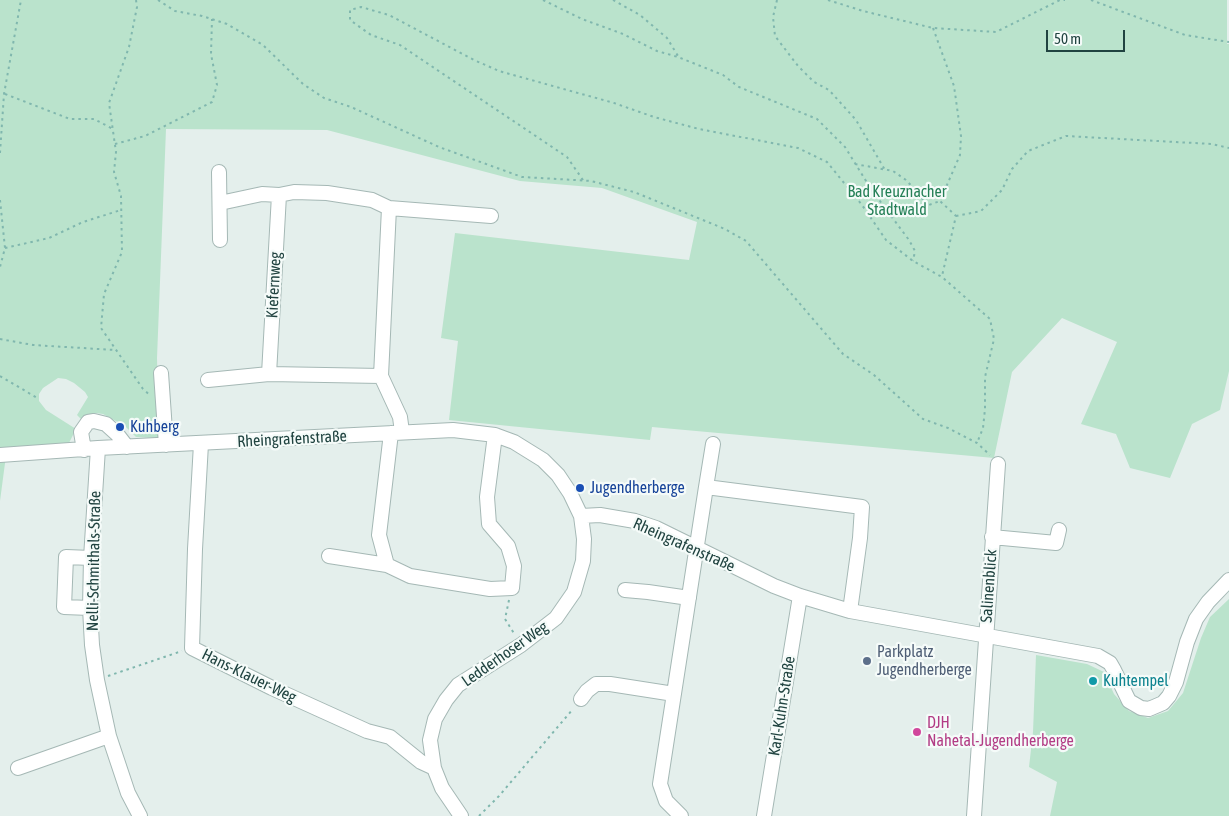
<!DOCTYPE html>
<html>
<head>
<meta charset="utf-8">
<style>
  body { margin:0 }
  #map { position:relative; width:1229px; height:816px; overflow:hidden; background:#e4efec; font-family:"Asap Condensed",sans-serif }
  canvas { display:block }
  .scale { position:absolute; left:1046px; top:30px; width:79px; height:22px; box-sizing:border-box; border:2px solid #204340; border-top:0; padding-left:6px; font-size:15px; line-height:18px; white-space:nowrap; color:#204340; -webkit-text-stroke:4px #f5fbf9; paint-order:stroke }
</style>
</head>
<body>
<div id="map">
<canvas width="1229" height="816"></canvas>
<div class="scale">50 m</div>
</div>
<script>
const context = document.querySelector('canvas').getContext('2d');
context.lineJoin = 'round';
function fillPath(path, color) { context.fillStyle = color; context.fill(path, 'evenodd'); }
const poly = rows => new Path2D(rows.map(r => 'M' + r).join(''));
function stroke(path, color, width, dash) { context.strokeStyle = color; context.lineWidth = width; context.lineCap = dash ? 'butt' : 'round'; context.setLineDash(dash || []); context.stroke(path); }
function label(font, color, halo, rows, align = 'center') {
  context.font = font + ' "Asap Condensed",sans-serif'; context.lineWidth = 4.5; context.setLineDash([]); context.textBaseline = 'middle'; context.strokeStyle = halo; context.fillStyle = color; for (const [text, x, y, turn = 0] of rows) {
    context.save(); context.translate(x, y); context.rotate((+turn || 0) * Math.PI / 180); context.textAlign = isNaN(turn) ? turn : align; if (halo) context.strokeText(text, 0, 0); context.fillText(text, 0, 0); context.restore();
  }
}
const green = poly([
  [0,0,1227,0,1227,44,1229,44,1229,371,1220,410,1192,424,1170,478,1130,468,1116,434,1081,424,1117,342,1062,318,1012,372,994,458,652,427,650,440,449,420,458,341,441,338,455,233,689,260,697,222,602,188,520,181,327,130,166,129,157,358,159,438,136,437,125,426,103,414,96,413,82,420,77,415,88,397,85,392,74,383,66,379,58,378,43,388,39,394,39,401,46,410,76,429,68,445,7,448,0,501],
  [1229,599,1229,816,1050,816,1057,782,1029,767,1033,732,1036,655,1087,664,1104,672,1114,694,1129,711,1148,718,1168,711,1183,693,1201,638,1210,617]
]);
const path = poly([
  [136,0,137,7,129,47,109,103,116,152,114,172,121,196,122,252,104,294,101,328,143,389,151,396],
  [158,0,175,11,202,16,227,24,263,45,303,84,324,98,351,107,439,147,522,177,591,181,634,192,725,229,746,241,843,354,874,375,923,419,948,428,977,443,990,455],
  [543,0,582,19,623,34,657,51,678,57,723,75,739,87,817,119,845,147,871,189,909,240,915,251,913,261],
  [613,0,640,15,667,38,678,56],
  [777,0,773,17,775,36,798,66,814,82,829,90,856,120,885,170],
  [828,0,863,11,933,28,996,32,1060,0,1065,0],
  [1091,0,1185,35,1229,42],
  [933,28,954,86,961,136,960,155,940,201,956,216,942,276],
  [5,94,70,119,94,119,113,129],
  [115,144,145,136,212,102,217,85,211,54,212,19],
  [0,153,4,94,21,0],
  [855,164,893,171,906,180,921,196,926,206,940,201],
  [583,180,567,157,400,45,371,35,350,20,350,10,361,7,389,15,474,60,499,71,614,103,654,117,699,129,798,148,827,162,862,205,886,240,913,261,942,277,990,319,994,339,985,377,985,409,983,428,977,443],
  [0,200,5,248,0,267],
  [956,216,981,211,1002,190,1012,169,1028,151,1066,136,1212,144,1229,148],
  [5,248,49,238,83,222,121,210],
  [0,339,33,345,115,350],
  [0,376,39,399],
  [509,600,505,619,515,635],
  [108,676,182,651],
  [479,816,499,796,573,709]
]);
const minor = poly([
  [219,172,220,240],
  [220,203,262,194,279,195],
  [389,208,381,376,269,374,279,195,294,192,327,193,372,200,389,208,491,216],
  [161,373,166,445],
  [381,376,400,417,402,432],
  [208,380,269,374],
  [391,433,379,535,387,565,410,576,490,589,512,588,514,566,508,546,489,524,487,497,495,435],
  [201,444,195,549,192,648,272,688,367,731,390,737,421,762,434,768],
  [98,448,91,558,90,608,92,645,97,680,109,736,128,793,140,816],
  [84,450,81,432,88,422,94,421,106,424,117,434,127,447],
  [0,455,98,448,453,430,495,435,514,442,543,460,558,475,570,493,581,516,584,539,583,561,574,592,556,618,521,645,458,685,446,700,435,719,430,740,434,768,442,788,461,816],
  [706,487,713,444],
  [581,516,600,515,635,521,656,528,774,586,800,596,850,611,1098,656,1110,663,1114,670,1129,701,1141,708,1149,709,1163,703,1169,696,1176,682,1187,642,1196,619,1208,602,1229,580],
  [992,537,1056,543,1059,530],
  [329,556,387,565],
  [625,590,648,592,689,598],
  [90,608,64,607,66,557,91,558],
  [581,699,587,691,596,684,610,684,674,694],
  [18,768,109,736],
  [681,816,666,801,660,784,706,487,862,507,860,538,850,611],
  [764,816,800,596],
  [974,816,998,464]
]);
const markers = [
  [120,427,5,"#1a4fb4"],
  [580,488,5,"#1a4fb4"],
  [867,661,5,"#5c6f8a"],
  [1093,681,5,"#0f9aa8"],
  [917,732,5,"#d1479c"]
];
const parkNames = [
  ["Bad Kreuznacher",897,192],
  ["Stadtwald",897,210]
];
const streetNames = [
  ["Kiefernweg",274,285,-87],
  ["Rheingrafenstraße",292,439,-3],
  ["Rheingrafenstraße",684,545,24],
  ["Nelli-Schmithals-Straße",94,561,-89],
  ["Salinenblick",989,586,-86],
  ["Ledderhoser Weg",505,654,-35],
  ["Hans-Klauer-Weg",249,676,26],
  ["Karl-Kuhn-Straße",782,706,-81]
];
const transitNames = [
  ["Kuhberg",130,427],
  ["Jugendherberge",590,488]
];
const serviceNames = [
  ["Parkplatz",877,652],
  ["Jugendherberge",877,670]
];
const cultureNames = [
  ["Kuhtempel",1103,681]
];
const hotelNames = [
  ["DJH",927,723],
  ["Nahetal-Jugendherberge",927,741]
];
fillPath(green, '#bae3cc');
stroke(minor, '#a5b8b5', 16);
stroke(path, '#80b7ae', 2, [2.5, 4]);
stroke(minor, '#fff', 14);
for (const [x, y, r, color] of markers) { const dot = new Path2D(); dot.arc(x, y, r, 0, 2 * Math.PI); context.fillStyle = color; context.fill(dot); stroke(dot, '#f5fbf9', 2); }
label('16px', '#258057', '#f5fbf9', parkNames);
label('16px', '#204340', '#f5fbf9', streetNames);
label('16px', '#164399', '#f5fbf9', transitNames, 'left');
label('16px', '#4e5e75', '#f5fbf9', serviceNames, 'left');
label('16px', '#0d838f', '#f5fbf9', cultureNames, 'left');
label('16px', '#b23c85', '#f5fbf9', hotelNames, 'left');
</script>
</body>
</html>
